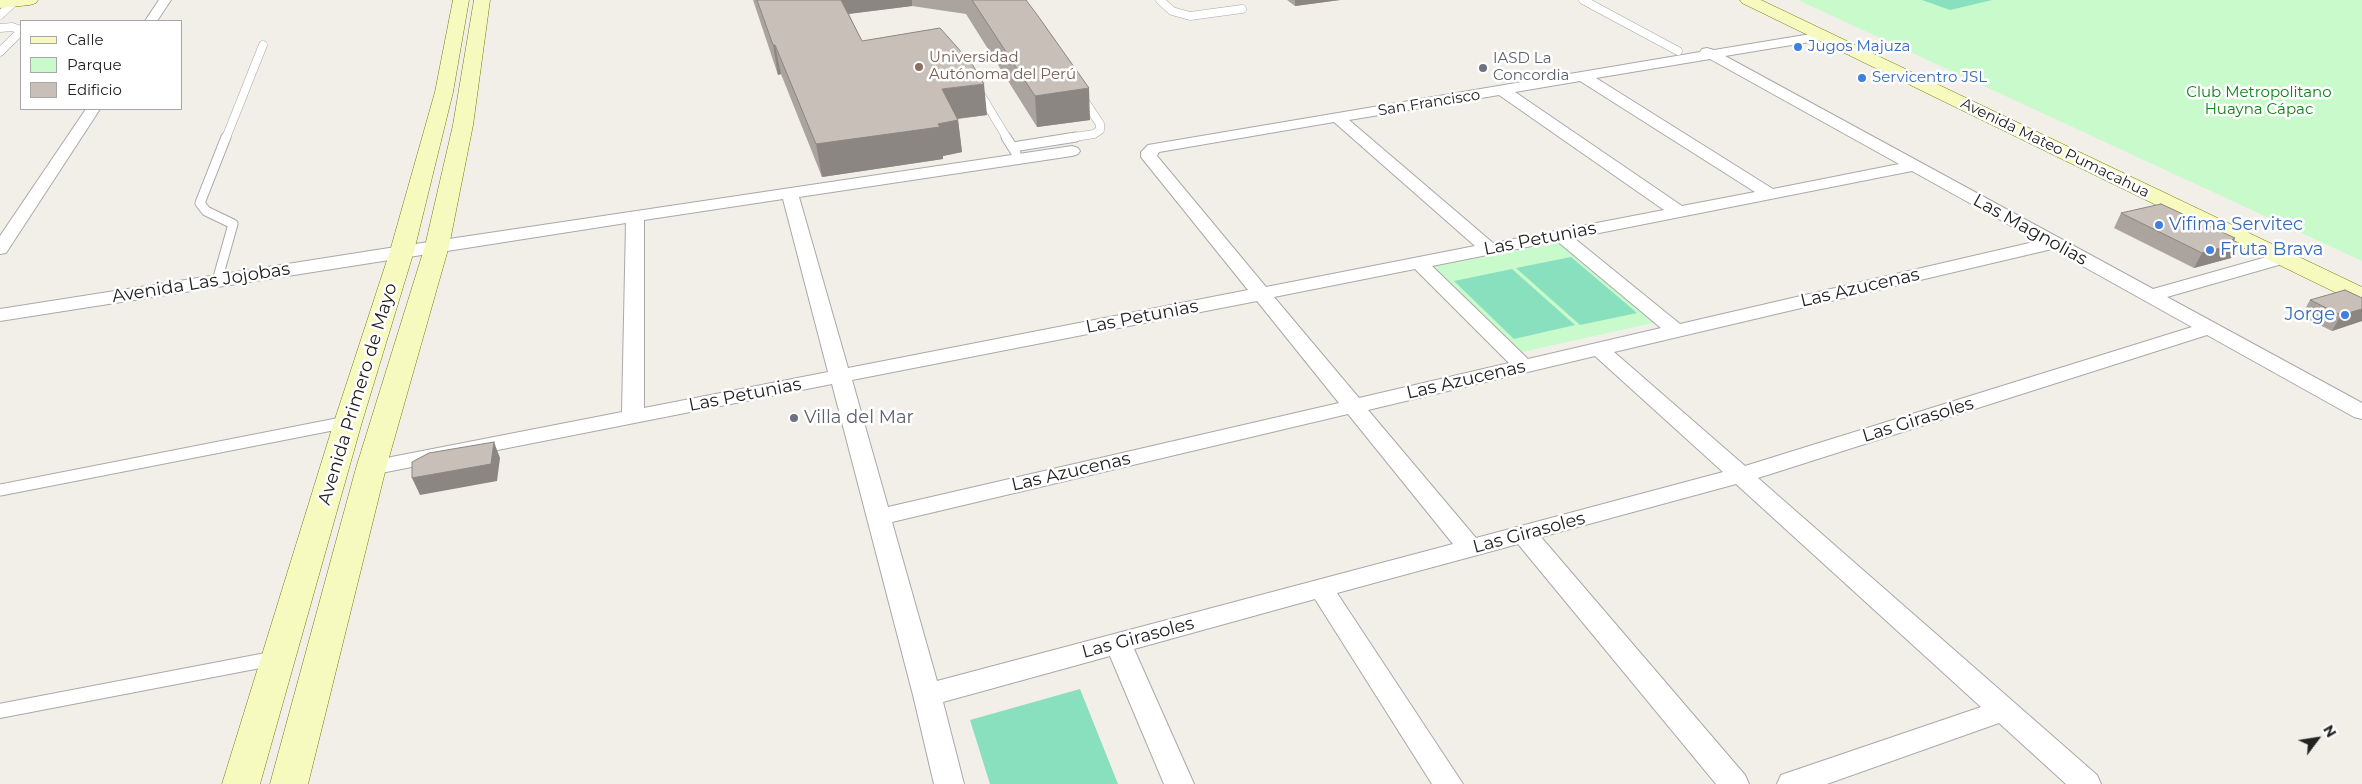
<!DOCTYPE html>
<html>
<head>
<meta charset="utf-8">
<style>
  body { margin:0 }
  #map { position:relative; width:2362px; height:784px; overflow:hidden; background:#f2efe9; font-family:Montserrat,sans-serif }
  canvas { display:block }
  .legend { position:absolute; left:20px; top:20px; width:162px; height:90px; box-sizing:border-box; background:#fff; border:1px solid #a7a7a7; margin:0; padding:6px 9px; list-style:none; font-size:15px; color:#222 }
  .legend li { display:flex; align-items:center; gap:10px; height:25px }
  .legend b { width:25px; border:1px solid #a7a7a7 }
  .north { position:absolute; left:2292px; top:714px; width:50px; height:50px; -webkit-text-stroke:4px #fff; paint-order:stroke; rotate:59deg; font-size:14px; font-weight:700; line-height:20px; text-align:center; color:#222 }
  .north::after { content:''; display:block; margin:auto; width:18px; height:22px; background:#222; clip-path:polygon(50% 0,100% 100%,50% 72%,0 100%) }
</style>
</head>
<body>
<div id="map">
<canvas width="2362" height="784"></canvas>
<ul class="legend">
<li><b style="height:6px;background:#f7fabf"></b>Calle</li>
<li><b style="height:14px;background:#c8facc"></b>Parque</li>
<li><b style="height:14px;background:#c7bfb8"></b>Edificio</li>
</ul>
<div class="north">N</div>
</div>
<script>
const context = document.querySelector('canvas').getContext('2d');
context.lineJoin = 'round';
function fillPath(path, color) { context.fillStyle = color; context.fill(path, 'evenodd'); }
const poly = rows => new Path2D(rows.map(r => 'M' + r).join(''));
function stroke(path, color, width, dash) { context.strokeStyle = color; context.lineWidth = width; context.lineCap = dash ? 'butt' : 'round'; context.setLineDash(dash || []); context.stroke(path); }
function label(font, color, halo, rows, align = 'center') {
  context.font = font + ' Montserrat,sans-serif'; context.lineWidth = 5; context.setLineDash([]); context.textBaseline = 'middle'; context.strokeStyle = halo; context.fillStyle = color; for (const [text, x, y, turn = 0] of rows) {
    context.save(); context.translate(x, y); context.rotate((+turn || 0) * Math.PI / 180); context.textAlign = isNaN(turn) ? turn : align; if (halo) context.strokeText(text, 0, 0); context.fillText(text, 0, 0); context.restore();
  }
}
const park = poly([
  [1798,0,2362,0,2362,261],
  [1561,242,1657,322,1518,353,1431,267]
]);
const pitch = poly([
  [1922,0,1992,0,1950,10],
  [1571,257,1637,313,1580,325,1516,268],
  [1512,269,1575,325,1514,339,1454,281],
  [1080,689,1118,784,990,784,970,720]
]);
const laneFar3 = poly([
  [1160,0,1172,11,1190,16,1242,9],
  [1583,0,1678,51],
  [0,15,14,2],
  [0,28,12,27,18,29,19,33,0,52],
  [978,90,1007,138],
  [226,138,263,45],
  [1068,138,1094,134,1100,130,1100,124,1082,97]
]);
const laneFar2 = poly([
  [1006,137,1016,153],
  [1013,147,1076,137],
  [217,281,233,224,206,211,200,203,226,137]
]);
const laneFar1 = poly([
  [0,490,347,422]
]);
const lane = poly([
  [0,711,276,658]
]);
const street = poly([
  [159,0,171,0,157,21,145,21,159,0],
  [1823,32,1828,33,1830,36,1828,39,1725,56,2153,289,2277,254,2289,254,2292,258,2289,262,2167,297,2362,403,2362,419,2354,417,2207,335,1758,478,2097,775,2101,784,2066,784,1999,723,1827,784,1777,784,1781,775,1981,707,1736,484,1541,537,1745,775,1749,784,1716,784,1518,544,1337,593,1463,784,1432,784,1315,599,1134,649,1194,784,1164,784,1110,656,943,702,964,784,934,784,913,695,832,384,371,475,363,473,360,468,363,463,371,461,622,412,626,223,0,321,0,309,402,246,1072,146,1078,148,1080,151,1078,154,1072,156,799,197,848,368,1248,290,1141,157,1141,152,1148,145,1700,52,1702,49,1707,48,1714,50,1823,32],
  [1710,59,1899,164,1773,189,1596,78,1710,59],
  [1580,81,1755,192,1682,206,1515,92,1580,81],
  [1499,95,1664,210,1493,243,1349,120,1499,95],
  [1334,122,1475,246,1266,287,1157,156,1159,152,1334,122],
  [1912,171,2038,241,1680,324,1574,238,1912,171],
  [783,199,828,372,644,408,644,220,783,199],
  [1557,241,1661,328,1528,359,1432,266,1557,241],
  [2052,249,2192,327,1745,466,1614,352,2052,249],
  [1415,269,1509,363,1359,398,1274,297,1415,269],
  [1257,301,1339,403,888,507,852,380,1257,301],
  [1595,356,1723,472,1476,538,1368,410,1595,356],
  [1348,414,1453,544,937,681,892,522,1348,414],
  [86,109,100,109,6,253,0,254,0,236,86,109]
]);
const secondary = poly([
  [0,0,38,0,36,3,30,5,0,8,0,0],
  [453,0,469,0,453,92,414,251,362,422,260,784,222,784,334,422,390,251,435,92,453,0],
  [474,0,490,0,473,125,449,246,386,468,308,784,270,784,356,468,425,246,453,125,474,0],
  [1740,0,1761,0,2362,287,2362,303,2353,301,1742,3,1740,0]
]);
const wall = poly([
  [753,0,1026,0,1090,120,1037,127,966,14,912,6,849,14,862,41,987,115,958,119,962,152,943,156,943,159,822,177,781,74,778,75],
  [1287,0,1340,0,1295,6],
  [2121,213,2235,238,2234,241,2231,258,2194,268,2114,228],
  [2362,298,2362,321,2332,331,2301,316,2310,300]
]);
const shadedWall = poly([
  [837,0,912,0,912,6,839,15],
  [1295,0,1340,0,1295,6],
  [773,45,775,45,781,74,778,75],
  [984,84,987,115,945,120,942,89],
  [1089,88,1090,120,1037,127,1035,96],
  [958,120,962,152,943,156,943,159,822,177,816,144,938,124],
  [2235,238,2232,245,2239,243,2231,258,2194,268,2202,253],
  [2362,309,2362,321,2332,331,2341,315],
  [494,442,500,458,497,481,420,495,412,478]
]);
const building = poly([
  [757,0,841,0,862,41,940,28,972,64,984,84,942,89,958,120,938,124,940,127,816,144,775,45,773,45,757,0],
  [972,0,1026,0,1038,16,1089,88,1035,96,972,0],
  [2161,204,2235,238,2232,240,2239,243,2202,253,2121,213,2161,204],
  [2345,290,2362,298,2362,309,2341,315,2310,300,2345,290],
  [494,442,491,464,412,478,412,462,429,453,494,442]
]);
const markers = [
  [1798,47,5,"#3f7fe0"],
  [919,67,5,"#8d6e63"],
  [1483,68,5,"#6b7280"],
  [1862,78,5,"#3f7fe0"],
  [2159,225,5,"#3f7fe0"],
  [2210,250,5,"#3f7fe0"],
  [2345,315,5,"#3f7fe0"],
  [794,418,5,"#6b7280"]
];
const farShopnames = [
  ["Jugos Majuza",1808,47],
  ["Servicentro JSL",1872,78]
];
const farEducationnames = [
  ["Universidad",929,58],
  ["Autónoma del Perú",929,75]
];
const farWorshipnames = [
  ["IASD La",1493,59],
  ["Concordia",1493,76]
];
const farParknames = [
  ["Club Metropolitano",2259,93],
  ["Huayna Cápac",2259,110]
];
const farStreetnames = [
  ["San Francisco",1429,103,-9],
  ["Avenida Mateo Pumacahua",2055,148,26]
];
const shopNames = [
  ["Vifima Servitec",2169,225],
  ["Fruta Brava",2220,250],
  ["Jorge",2335,315,"right"]
];
const streetNames = [
  ["Las Magnolias",2030,230,29],
  ["Las Petunias",1540,239,-11],
  ["Avenida Las Jojobas",201,283,-9],
  ["Las Azucenas",1860,288,-13],
  ["Las Petunias",1142,317,-11],
  ["Las Azucenas",1466,380,-13],
  ["Avenida Primero de Mayo",358,394,-73],
  ["Las Petunias",745,395,-11],
  ["Las Girasoles",1918,420,-17],
  ["Las Azucenas",1071,472,-13],
  ["Las Girasoles",1529,533,-15],
  ["Las Girasoles",1138,638,-15]
];
const worshipNames = [
  ["Villa del Mar",804,418]
];
fillPath(park, '#c8facc');
fillPath(pitch, '#88e0be');
stroke(laneFar3, '#a9a9a9', 9);
stroke(laneFar2, '#a9a9a9', 11);
stroke(laneFar1, '#a9a9a9', 13);
stroke(lane, '#a9a9a9', 16);
stroke(street, '#a9a9a9', 2);
stroke(secondary, '#707d05', 1);
stroke(laneFar3, '#fff', 8);
stroke(laneFar2, '#fff', 9);
stroke(laneFar1, '#fff', 11);
stroke(lane, '#fff', 14);
fillPath(street, '#fff');
fillPath(secondary, '#f7fabf');
fillPath(wall, '#aba49e');
fillPath(shadedWall, '#8b8681');
fillPath(building, '#c7bfb8');
stroke(building, '#8b8681', 1);
for (const [x, y, r, color] of markers) { const dot = new Path2D(); dot.arc(x, y, r, 0, 2 * Math.PI); context.fillStyle = color; context.fill(dot); stroke(dot, '#fff', 2); }
label('15px', '#366cbe', '#fff', farShopnames, 'left');
label('15px', '#785e54', '#fff', farEducationnames, 'left');
label('15px', '#5b616d', '#fff', farWorshipnames, 'left');
label('15px', '#0c8416', '#fff', farParknames);
label('15px', '#222', '#fff', farStreetnames);
label('18px', '#366cbe', '#fff', shopNames, 'left');
label('18px', '#222', '#fff', streetNames);
label('18px', '#5b616d', '#fff', worshipNames, 'left');
</script>
</body>
</html>
